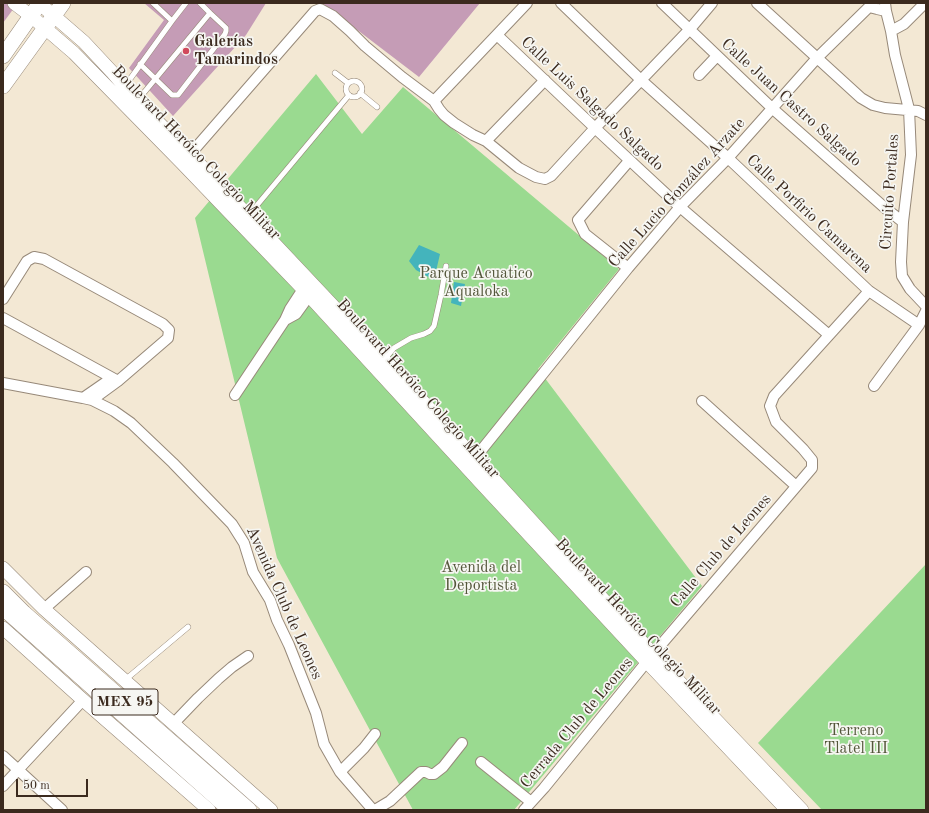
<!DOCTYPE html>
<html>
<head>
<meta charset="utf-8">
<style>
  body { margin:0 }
  #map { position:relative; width:929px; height:813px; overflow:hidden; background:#f3e8d4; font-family:"Old Standard TT",serif }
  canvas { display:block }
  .frame { position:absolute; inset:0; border:4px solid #3b2a1e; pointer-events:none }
  .scale { position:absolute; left:16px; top:779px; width:72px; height:18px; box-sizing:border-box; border:2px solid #3b2a1e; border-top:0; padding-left:5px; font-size:12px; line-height:14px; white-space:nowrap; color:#3b2a1e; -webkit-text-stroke:3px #f6f6f2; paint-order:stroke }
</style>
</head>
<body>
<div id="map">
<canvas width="929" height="813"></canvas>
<div class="frame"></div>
<div class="scale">50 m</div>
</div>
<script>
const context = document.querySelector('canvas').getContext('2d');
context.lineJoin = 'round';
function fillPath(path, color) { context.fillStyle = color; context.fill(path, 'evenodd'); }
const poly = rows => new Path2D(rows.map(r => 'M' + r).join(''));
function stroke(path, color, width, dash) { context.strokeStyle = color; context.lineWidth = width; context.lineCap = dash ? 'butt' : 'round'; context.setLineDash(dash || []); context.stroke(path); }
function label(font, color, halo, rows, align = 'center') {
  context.font = font + ' "Old Standard TT",serif'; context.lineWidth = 3.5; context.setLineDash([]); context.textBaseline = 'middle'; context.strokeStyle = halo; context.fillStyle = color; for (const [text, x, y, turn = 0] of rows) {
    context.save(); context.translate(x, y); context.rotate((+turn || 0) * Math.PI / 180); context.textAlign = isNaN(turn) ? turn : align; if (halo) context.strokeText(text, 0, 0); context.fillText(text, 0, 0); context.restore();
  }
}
const green = poly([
  [316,74,362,134,403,87,619,269,538,369,702,586,514,810,413,810,277,558,195,218],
  [926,564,926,810,822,810,758,743]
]);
const water = poly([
  [419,245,440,254,434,280,416,270,409,261],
  [454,282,465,284,461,306,451,303]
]);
const building = poly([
  [3,3,7,3,14,8,3,23],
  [144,3,266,3,246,35,173,116,129,68,164,20],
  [322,3,480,3,419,77]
]);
const lane = poly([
  [153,3,172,21],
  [140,64,172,95,178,95,225,34,226,31,226,28,210,13],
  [335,73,348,83],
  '346 89a8 8 0 1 1 16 0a8 8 0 1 1-16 0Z',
  [125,86,172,21,186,3],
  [360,93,377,107],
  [137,101,210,13,200,3],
  [248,216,349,95],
  [385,359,394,348,411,338,424,334,430,331,434,326,441,295,446,266],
  [125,680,188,627]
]);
const street = poly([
  [561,3,641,80,728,158,869,291,919,325],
  [662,3,773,109,885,208,903,222],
  [757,3,861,98,873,105,885,108,918,111,926,115],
  [885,3,886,11,891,31,895,55,909,109,911,155,903,222,901,262,902,276,910,289,926,306],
  [891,31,904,24,925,3],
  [497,35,595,128,680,207,829,335],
  [699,75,717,56],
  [434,101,527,3],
  [486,141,545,80],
  [186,159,315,11,320,9,333,16,350,31,365,46,402,77,434,101,439,109,444,115,454,123,473,135,486,141,519,168,536,177,545,179,551,176,595,128,690,29,712,3],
  [628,268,585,234,578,220,629,161],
  [3,299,27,261,34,257,44,259,163,324,169,330,168,338,118,381,92,400],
  [3,318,118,381],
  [285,320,296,314,309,296],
  [3,383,83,398,92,400,114,411,131,423,173,463,232,524,244,543,253,572,270,600,277,620,289,645,316,713,324,744,340,772,373,810],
  [874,386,919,325,926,311],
  [235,395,285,320,290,309,303,289],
  [83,398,109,380],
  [702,401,796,486],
  [475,458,628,268,680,207,728,158,817,58,869,7,877,9,886,11],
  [44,609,86,572],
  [174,723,198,698,218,679,232,667,248,656],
  [3,756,62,810],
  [481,762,531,802],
  [340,772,364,748,375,734],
  [3,786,83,700],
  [375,810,390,801,421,772,426,772,430,774,434,774,443,767,462,743],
  [524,810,544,788,653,654,812,468,812,460,803,449,776,422,770,406,774,396,869,291]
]);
const secondary = poly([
  [14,3,31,16,74,53,182,163,303,289,481,483,647,662,787,810],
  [39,3,84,42,112,72,137,101,190,154,417,395,653,654,802,810],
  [3,568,44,609,271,810],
  [3,628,83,700,209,810]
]);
const primary = poly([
  [3,56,40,3],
  [3,86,63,3],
  [3,592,24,613,249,810],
  [3,608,230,810]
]);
const markers = [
  [186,51,4,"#d1495b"]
];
const shields = [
  [125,702,66]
];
const shieldNames = [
  ["MEX 95",125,702]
];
const poiNames = [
  ["Galerías",194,42],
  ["Tamarindos",194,60]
];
const streetNames = [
  ["Calle Juan Castro Salgado",791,103,42],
  ["Calle Luis Salgado Salgado",592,104,43],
  ["Boulevard Heróico Colegio Militar",196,153,46],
  ["Circuito Portales",890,192,-86],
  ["Calle Lucio González Arzate",677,193,-48],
  ["Calle Porfirio Camarena",809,214,43],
  ["Boulevard Heróico Colegio Militar",418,389,48],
  ["Calle Club de Leones",721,551,-49],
  ["Avenida Club de Leones",284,603,66],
  ["Boulevard Heróico Colegio Militar",638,627,47],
  ["Cerrada Club de Leones",577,723,-50]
];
const parkNames = [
  ["Parque Acuatico",476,274],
  ["Aqualoka",476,292],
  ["Avenida del",481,568],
  ["Deportista",481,586],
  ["Terreno",856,731],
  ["Tlatel III",856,749]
];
fillPath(green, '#9ada90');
fillPath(water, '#44b4bc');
fillPath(building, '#c59cb6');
stroke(lane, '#978979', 6);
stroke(street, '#978979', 12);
stroke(secondary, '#978979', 14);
stroke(primary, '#978979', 16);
stroke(lane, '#fff', 5);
stroke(street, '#fff', 10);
stroke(secondary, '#fff', 13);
stroke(primary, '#fff', 15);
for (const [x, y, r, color] of markers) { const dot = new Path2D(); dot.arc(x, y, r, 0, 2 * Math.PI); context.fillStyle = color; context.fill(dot); stroke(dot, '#f6f6f2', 1.5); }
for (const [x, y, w] of shields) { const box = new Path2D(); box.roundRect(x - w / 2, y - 13, w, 26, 3); context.fillStyle = '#f6f6f2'; context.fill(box); stroke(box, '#3b2a1e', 1); }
label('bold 15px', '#3b2a1e', null, shieldNames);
label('bold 16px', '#3b2a1e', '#f6f6f2', poiNames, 'left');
label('16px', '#3b2a1e', '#f6f6f2', streetNames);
label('16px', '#53563a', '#f6f6f2', parkNames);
</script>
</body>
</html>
